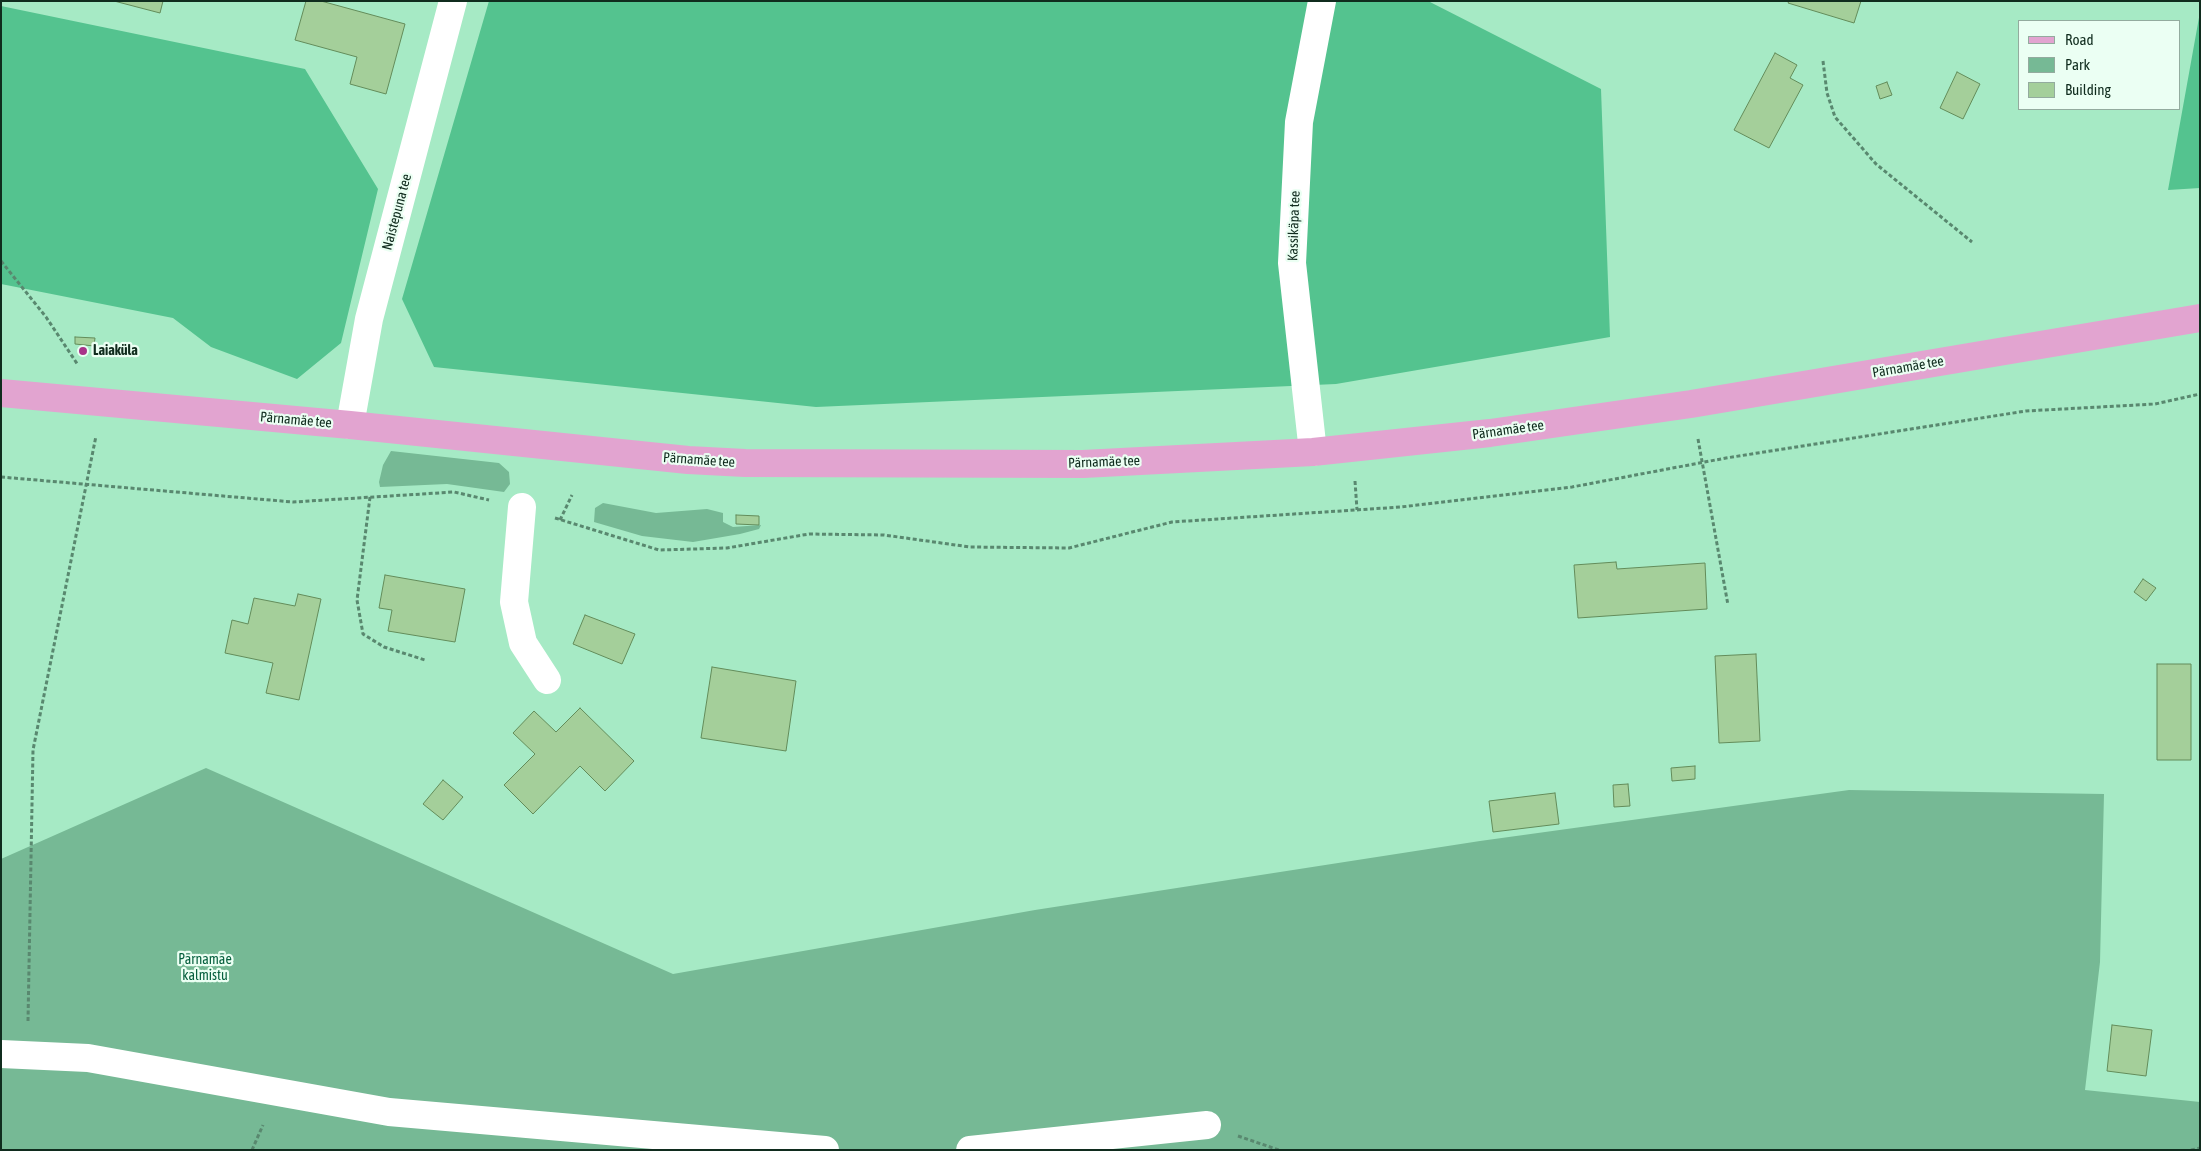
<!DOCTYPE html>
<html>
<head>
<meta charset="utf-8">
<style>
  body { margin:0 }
  #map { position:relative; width:2201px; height:1151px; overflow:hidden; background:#a6eac5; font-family:"Asap Condensed",sans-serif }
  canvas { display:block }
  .frame { position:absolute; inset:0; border:2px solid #102c1e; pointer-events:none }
  .legend { position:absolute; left:2018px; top:20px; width:162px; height:90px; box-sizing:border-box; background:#ebfff3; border:1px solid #93ab9e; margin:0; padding:6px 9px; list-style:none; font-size:15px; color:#102c1e }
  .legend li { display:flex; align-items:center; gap:10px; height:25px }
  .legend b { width:25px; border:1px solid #93ab9e }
</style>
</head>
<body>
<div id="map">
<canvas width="2201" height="1151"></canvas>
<div class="frame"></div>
<ul class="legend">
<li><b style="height:6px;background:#e2a4d0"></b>Road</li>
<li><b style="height:14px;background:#76b995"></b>Park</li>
<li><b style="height:14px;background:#a4cf9a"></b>Building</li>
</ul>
</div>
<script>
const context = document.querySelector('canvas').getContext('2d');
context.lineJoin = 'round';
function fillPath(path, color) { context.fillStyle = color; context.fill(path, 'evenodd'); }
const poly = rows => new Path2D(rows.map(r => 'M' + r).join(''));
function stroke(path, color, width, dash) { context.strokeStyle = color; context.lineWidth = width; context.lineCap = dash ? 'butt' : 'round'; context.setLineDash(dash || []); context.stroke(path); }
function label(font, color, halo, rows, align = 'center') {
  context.font = font + ' "Asap Condensed",sans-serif'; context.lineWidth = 4.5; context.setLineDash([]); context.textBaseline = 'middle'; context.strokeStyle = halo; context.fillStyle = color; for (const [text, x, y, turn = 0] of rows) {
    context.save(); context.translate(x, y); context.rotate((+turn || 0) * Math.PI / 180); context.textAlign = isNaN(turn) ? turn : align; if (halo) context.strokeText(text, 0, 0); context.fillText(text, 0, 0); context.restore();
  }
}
const green = poly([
  [391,451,499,463,509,472,510,484,504,492,447,484,380,487,379,482,383,465],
  [603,503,656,513,707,509,723,513,723,522,733,527,761,525,759,529,740,534,693,542,642,536,594,522,595,508],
  [206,768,673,974,1035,910,1480,841,1849,790,2104,794,2100,962,2085,1090,2200,1102,2200,1150,1,1150,1,859]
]);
const forest = poly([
  [489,1,1428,1,1601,89,1610,337,1336,384,816,407,434,367,402,299],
  [1,6,305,69,378,189,341,343,297,379,211,347,173,318,1,284],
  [2200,12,2200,188,2168,190]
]);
const building = poly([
  [114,1,163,1,160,13,114,1],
  [306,1,321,1,405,24,386,94,350,84,357,57,295,40,306,1],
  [1789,1,1861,1,1854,23,1788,3,1789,1],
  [1775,53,1797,65,1790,78,1803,85,1769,148,1734,130,1775,53],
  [1957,72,1980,84,1963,119,1940,108,1957,72],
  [1887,82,1892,95,1880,99,1876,86,1887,82],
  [75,337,95,338,94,346,75,344,75,337],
  [736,515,759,516,759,525,736,524,736,515],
  [1616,562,1617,569,1705,563,1707,609,1578,618,1574,565,1616,562],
  [385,575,465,589,455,642,388,631,392,610,379,608,385,575],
  [2143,579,2156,588,2146,601,2134,592,2143,579],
  [298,594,321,599,299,700,266,693,273,663,225,653,232,620,248,624,254,598,295,606,298,594],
  [585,615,635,634,622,664,573,644,585,615],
  [1756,654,1760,741,1719,743,1715,656,1756,654],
  [2157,664,2191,664,2191,760,2157,760,2157,664],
  [712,667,796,681,786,751,701,738,712,667],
  [580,708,634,761,605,791,580,766,533,814,504,785,535,754,513,733,534,711,556,732,580,708],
  [1695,766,1695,779,1672,781,1671,768,1695,766],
  [443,780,463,797,443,820,423,804,443,780],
  [1628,784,1630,806,1614,807,1613,785,1628,784],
  [1555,793,1559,824,1493,832,1489,801,1555,793],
  [2112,1025,2152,1030,2146,1076,2107,1071,2112,1025]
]);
const path = poly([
  [1823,61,1827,93,1835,117,1876,164,1972,242],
  [1,261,46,317,78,365],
  [1698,439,1728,605],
  [1,477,293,502,454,492,489,500],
  [1355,481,1357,510],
  [370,497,357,600,363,634,384,647,425,660],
  [555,518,659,550,727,548,809,534,884,535,970,547,1069,548,1172,522,1401,507,1572,487,1726,458,2026,411,2155,404,2200,394],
  [560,520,572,495],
  [28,1021,33,750,96,436],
  [1238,1136,1279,1150],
  [252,1150,263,1125],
  [2191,1150,2200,1148]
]);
const minor = poly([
  [350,425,369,319,453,1],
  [1313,452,1292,263,1299,122,1322,1],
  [522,507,514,602,523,643,547,680],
  [1,1054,88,1058,389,1112,825,1150],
  [970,1150,1207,1125]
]);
const major = poly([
  [1,393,350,425,688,460,745,463,1083,464,1313,452,1490,433,1691,404,2200,318]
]);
const markers = [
  [83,351,5,"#a83289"]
];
const streetNames = [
  ["Naistepuna tee",397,212,-75],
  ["Kassikäpa tee",1294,226,-88],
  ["Pärnamäe tee",1908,367,-10],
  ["Pärnamäe tee",296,420,5],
  ["Pärnamäe tee",1508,430,-8],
  ["Pärnamäe tee",699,460,4],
  ["Pärnamäe tee",1104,462,-2]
];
const poiNames = [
  ["Laiaküla",93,351]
];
const parkNames = [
  ["Pärnamäe",205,960],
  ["kalmistu",205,976]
];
fillPath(green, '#76b995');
fillPath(forest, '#54c38f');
fillPath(building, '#a4cf9a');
stroke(building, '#638c5a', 1);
stroke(path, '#59886f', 3, [4, 2.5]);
stroke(minor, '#fff', 28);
stroke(major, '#e2a4d0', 28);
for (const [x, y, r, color] of markers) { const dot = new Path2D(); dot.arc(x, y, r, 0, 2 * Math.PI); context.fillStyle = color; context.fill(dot); stroke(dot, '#ebfff3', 2); }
label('14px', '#102c1e', '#ebfff3', streetNames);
label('bold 14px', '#102c1e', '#ebfff3', poiNames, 'left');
label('14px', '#055f3d', '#ebfff3', parkNames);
</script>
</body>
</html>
